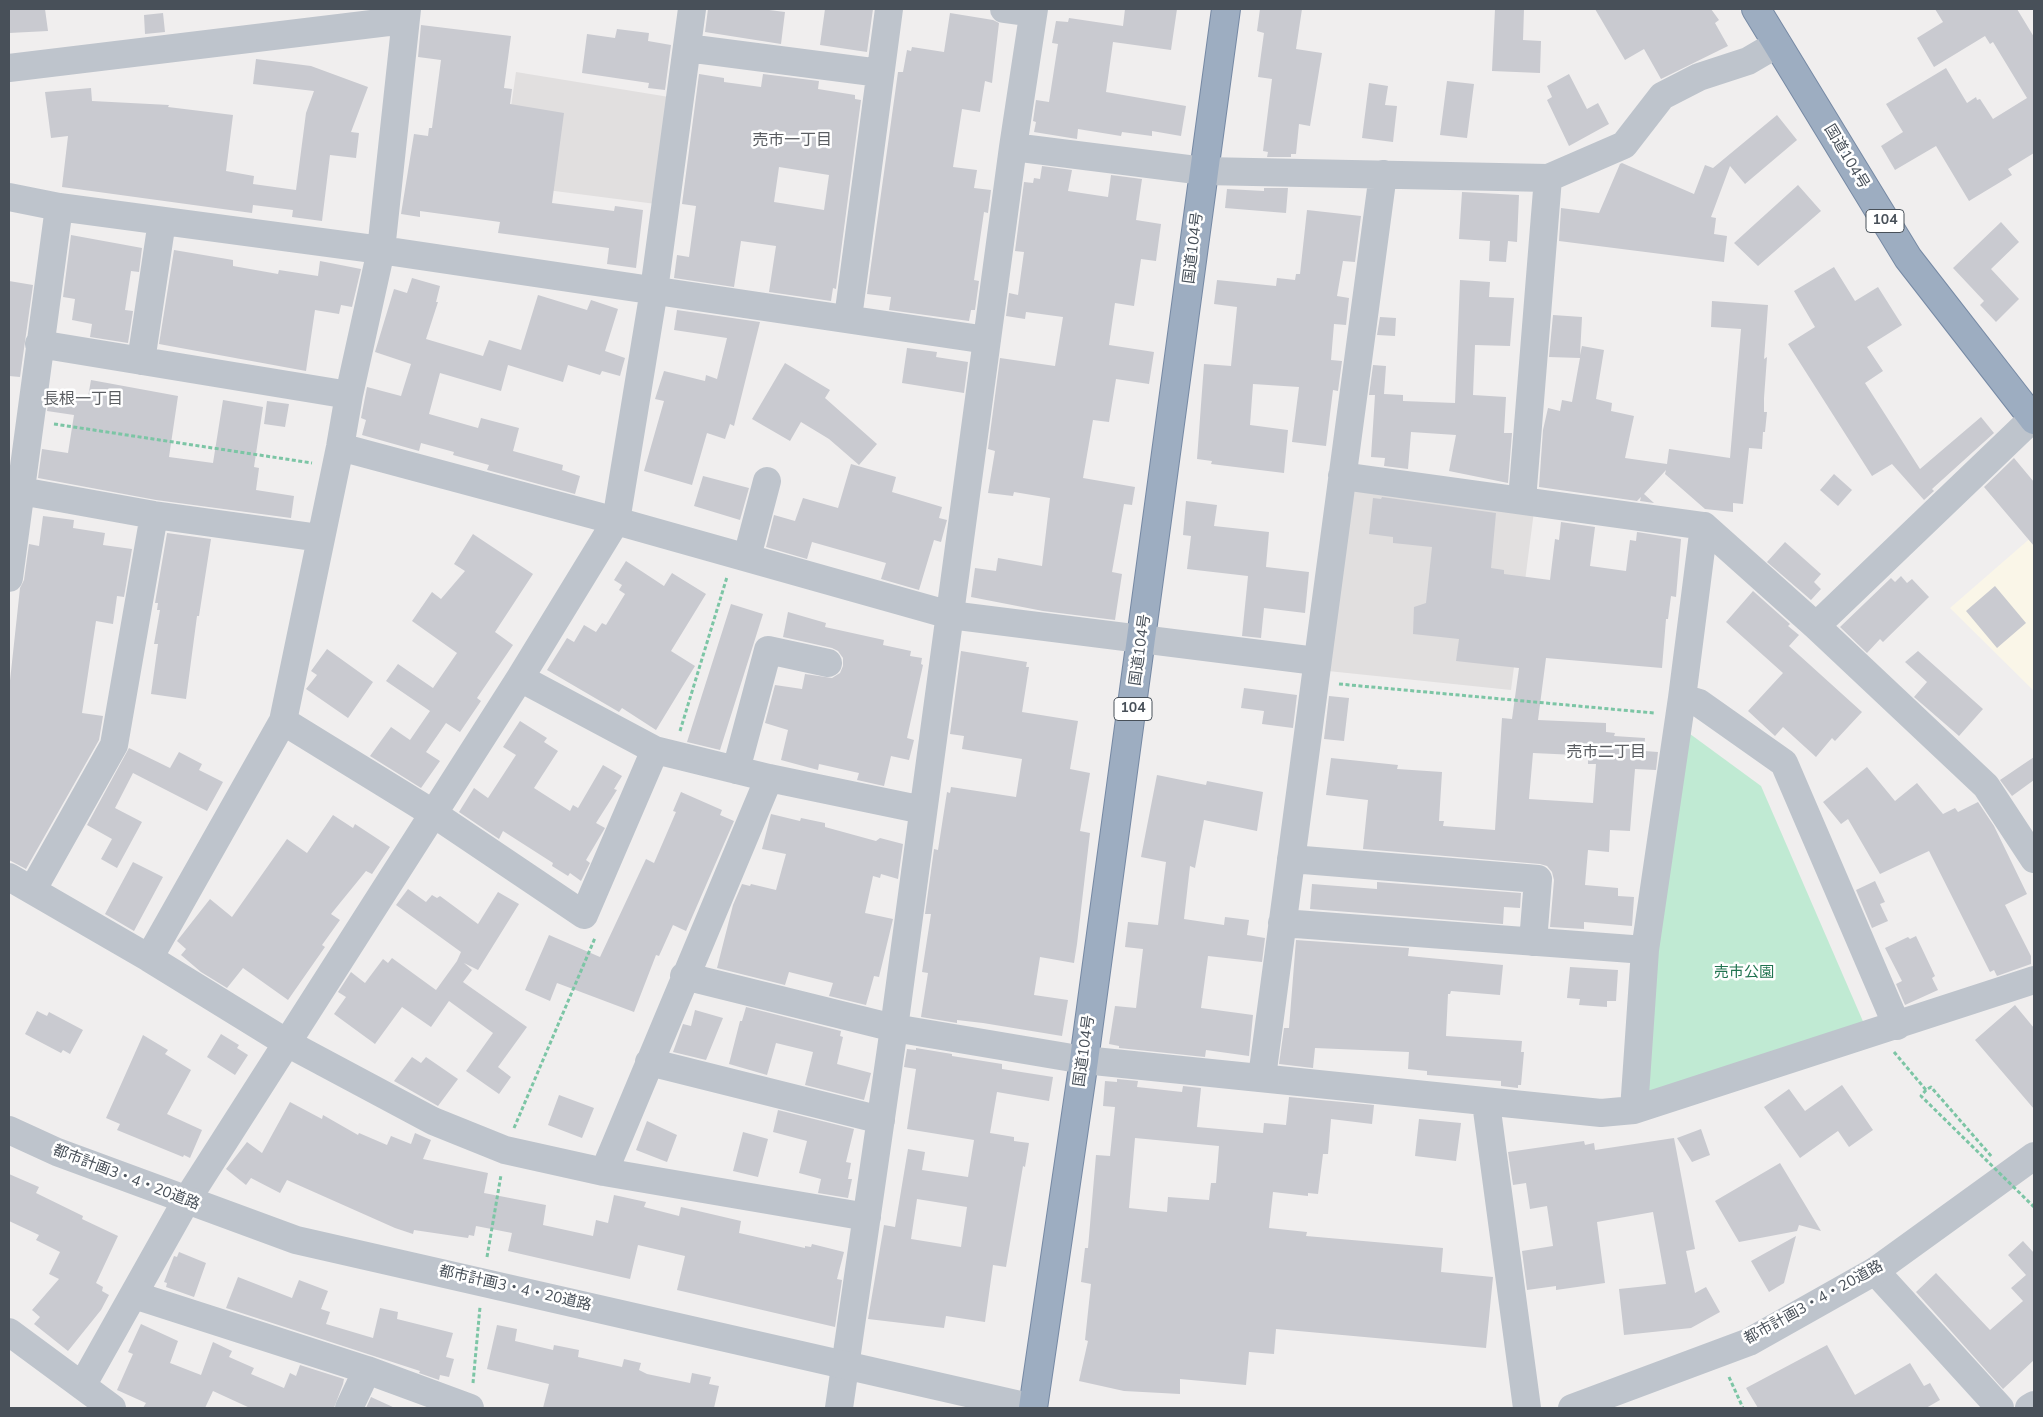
<!DOCTYPE html>
<html>
<head>
<meta charset="utf-8">
<style>
  body { margin:0 }
  #map { position:relative; width:2043px; height:1417px; overflow:hidden; background:#f0eeee; font-family:"Nunito Sans",sans-serif }
  canvas { display:block }
  .frame { position:absolute; inset:0; border:10px solid #485059; pointer-events:none }
</style>
</head>
<body>
<div id="map">
<canvas width="2043" height="1417"></canvas>
<div class="frame"></div>
</div>
<script>
const context = document.querySelector('canvas').getContext('2d');
context.lineJoin = 'round';
function fillPath(path, color) { context.fillStyle = color; context.fill(path, 'evenodd'); }
const poly = rows => new Path2D(rows.map(r => 'M' + r).join(''));
function stroke(path, color, width, dash) { context.strokeStyle = color; context.lineWidth = width; context.lineCap = dash ? 'butt' : 'round'; context.setLineDash(dash || []); context.stroke(path); }
function label(font, color, halo, rows, align = 'center') {
  context.font = font + ' "Nunito Sans","Noto Sans JP",sans-serif'; context.lineWidth = 5; context.setLineDash([]); context.textBaseline = 'middle'; context.strokeStyle = halo; context.fillStyle = color; for (const [text, x, y, turn = 0] of rows) {
    context.save(); context.translate(x, y); context.rotate((+turn || 0) * Math.PI / 180); context.textAlign = isNaN(turn) ? turn : align; if (halo) context.strokeText(text, 0, 0); context.fillText(text, 0, 0); context.restore();
  }
}
const commercial = poly([
  [2034,535,2034,691,1950,608]
]);
const education = poly([
  [516,72,669,97,656,204,500,184],
  [1354,489,1534,511,1511,690,1328,671]
]);
const green = poly([
  [1686,731,1761,786,1865,1026,1649,1098,1646,1031]
]);
const building = poly([
  [9,9,45,9,48,31,9,33],
  [708,9,761,9,785,12,781,44,705,32],
  [825,9,873,9,867,52,820,45],
  [1125,9,1177,9,1171,50,1113,42,1106,92,1186,106,1181,136,1152,131,1152,136,1122,132,1121,136,1078,129,1077,139,1034,132,1036,122,1033,121,1036,100,1049,102,1058,44,1052,43,1056,21,1068,22,1069,18,1123,26],
  [1260,9,1302,9,1296,49,1322,53,1310,126,1299,124,1296,154,1291,154,1291,157,1267,157,1268,152,1263,151,1272,79,1258,77,1264,33,1257,31],
  [1495,9,1524,9,1523,40,1541,41,1540,73,1492,71],
  [1595,9,1711,9,1719,20,1715,23,1728,46,1661,79,1644,49,1625,60],
  [1935,9,2017,9,2034,37,2034,153,2008,169,2012,175,1969,201,1936,146,1895,170,1881,146,1903,132,1886,104,1946,68,1967,103,1976,97,1977,100,1980,99,1993,119,2027,98,1993,42,1990,44,1985,36,1934,67,1917,38,1943,22],
  [163,13,165,32,145,34,144,15],
  [950,13,993,20,999,23,992,83,985,81,980,112,962,109,953,167,977,170,974,188,991,190,988,213,984,212,974,280,979,281,975,310,971,310,969,321,889,310,891,297,867,294,898,72,903,72,907,50,911,51,912,47,944,52],
  [421,25,511,36,504,88,512,89,510,104,564,113,552,203,614,211,615,206,643,210,636,268,607,264,609,248,498,233,500,222,420,211,420,217,401,214,414,134,428,136,429,128,432,128,441,60,418,57],
  [617,29,649,33,648,41,671,45,665,90,648,88,649,83,582,73,587,34,615,38],
  [256,59,311,66,368,87,351,132,359,133,356,158,330,155,322,221,292,217,293,210,253,205,252,213,62,187,68,136,51,138,45,92,91,88,92,101,169,105,168,107,233,115,226,171,254,176,253,184,296,190,306,113,314,91,253,84],
  [699,74,724,78,724,82,761,87,763,74,819,81,818,89,855,95,855,99,861,100,836,289,833,288,831,301,769,292,776,246,741,241,734,287,674,278,677,255,689,257,696,206,682,204],
  [779,167,829,175,824,210,774,202],
  [1569,74,1587,109,1598,103,1609,124,1569,146,1547,100,1552,97,1547,86],
  [1447,81,1474,84,1467,138,1440,135],
  [1369,83,1388,86,1385,105,1397,106,1393,142,1362,138],
  [1777,115,1797,140,1745,184,1730,166,1711,217,1716,218,1714,234,1727,236,1724,262,1559,241,1561,208,1599,213,1620,164,1622,163,1694,194,1705,165,1713,168],
  [1042,166,1072,170,1068,191,1108,197,1111,175,1142,179,1136,220,1161,224,1156,261,1141,259,1134,306,1115,303,1109,345,1154,352,1149,384,1116,379,1109,422,1093,420,1083,478,1135,487,1132,505,1124,504,1112,572,1122,574,1115,620,1043,611,971,597,975,568,996,571,998,558,1042,566,1050,498,1014,492,1013,496,988,493,995,451,988,449,1000,358,1055,366,1063,317,1026,312,1025,319,1006,316,1009,293,1018,295,1024,252,1015,251,1024,182,1033,183,1034,178,1040,179],
  [1798,185,1821,211,1758,266,1734,243],
  [1264,188,1288,188,1286,213,1225,208,1227,189,1264,191],
  [1462,192,1519,195,1517,242,1508,241,1506,262,1489,261,1490,241,1459,239],
  [1307,210,1361,216,1355,262,1343,261,1337,296,1349,298,1346,325,1334,324,1331,360,1342,361,1338,391,1333,390,1326,446,1292,442,1299,387,1253,384,1250,425,1288,430,1284,473,1211,464,1212,461,1197,459,1204,364,1231,366,1237,307,1214,304,1217,280,1276,286,1277,278,1295,280,1296,274,1300,274],
  [2001,222,2019,242,1991,269,2019,299,1996,322,1980,305,1984,301,1953,268],
  [71,235,142,248,139,272,131,271,125,310,133,311,128,343,90,337,92,324,72,320,75,299,63,297],
  [174,250,233,260,233,266,278,274,279,270,318,276,320,261,361,269,352,307,341,305,339,314,315,310,306,371,159,344],
  [1834,267,1855,301,1878,287,1902,325,1867,347,1883,371,1865,383,1920,469,1981,417,1994,433,1932,489,1934,491,1924,500,1892,464,1872,476,1788,344,1815,327,1794,291],
  [412,278,440,286,436,302,438,302,426,339,483,356,489,340,521,350,538,295,587,310,591,300,618,309,605,351,625,358,620,376,602,371,600,375,568,365,563,382,508,365,501,391,440,373,429,414,478,428,481,418,519,428,513,451,563,465,562,470,580,476,575,494,487,470,489,465,453,455,454,452,421,443,419,451,362,435,366,420,361,418,367,387,401,396,411,364,375,352,394,289,407,293],
  [1460,280,1490,282,1489,297,1514,298,1510,346,1475,345,1473,395,1506,397,1504,433,1512,433,1508,483,1449,471,1456,435,1411,432,1408,469,1384,466,1385,458,1371,457,1375,395,1369,395,1373,365,1386,366,1384,394,1403,395,1403,401,1455,403],
  [9,281,33,285,20,377,9,376],
  [1712,301,1768,305,1764,359,1767,357,1764,398,1764,412,1767,412,1765,432,1763,432,1762,449,1749,448,1743,504,1733,503,1733,512,1705,509,1665,474,1666,470,1644,494,1654,503,1640,501,1641,497,1637,501,1539,487,1543,430,1548,408,1560,411,1562,400,1572,402,1580,358,1549,357,1553,315,1582,317,1580,355,1582,346,1604,350,1596,399,1612,403,1611,411,1634,416,1625,458,1667,464,1669,449,1730,458,1741,329,1711,327],
  [677,310,760,322,734,426,730,424,725,439,707,433,692,485,644,471,664,401,655,399,664,371,705,381,706,375,717,379,727,338,674,330],
  [1380,317,1396,318,1395,336,1377,335],
  [907,348,937,352,936,357,968,362,964,393,902,383],
  [785,363,830,390,825,398,877,444,859,465,829,439,801,422,790,441,752,419],
  [91,380,178,396,169,457,213,463,223,400,263,407,254,467,259,468,256,490,294,496,291,518,156,500,38,478,42,449,68,453,74,415,47,411,50,392,88,397],
  [267,401,289,404,285,427,264,424],
  [2014,458,2034,482,2034,546,1984,487],
  [851,464,896,477,892,492,942,507,939,518,947,520,941,542,934,540,919,590,881,579,886,563,812,542,807,559,766,547,774,515,795,521,803,498,838,508],
  [1834,474,1852,490,1838,506,1820,490],
  [703,476,749,488,740,520,694,506],
  [1382,497,1496,513,1491,568,1504,570,1504,574,1550,580,1555,539,1559,540,1561,522,1595,527,1590,566,1626,571,1630,540,1636,541,1637,532,1681,539,1676,597,1671,596,1668,619,1666,619,1662,668,1546,658,1538,720,1606,723,1606,732,1615,733,1614,736,1645,738,1644,751,1658,752,1656,770,1635,769,1630,831,1610,830,1609,852,1588,850,1585,885,1618,888,1618,896,1634,897,1632,926,1584,922,1584,929,1550,927,1554,880,1552,872,1547,866,1540,864,1363,849,1368,800,1326,795,1331,758,1398,765,1397,769,1442,772,1439,821,1444,821,1443,826,1495,830,1502,718,1512,719,1519,668,1456,661,1459,639,1413,634,1414,607,1426,603,1432,547,1393,543,1393,537,1369,534,1373,498,1381,499],
  [1533,753,1576,755,1576,759,1588,759,1588,764,1596,764,1593,803,1529,799],
  [1186,501,1217,505,1214,526,1269,532,1266,567,1309,572,1305,613,1264,608,1261,638,1242,636,1248,576,1187,569,1191,536,1183,535],
  [43,516,74,520,73,528,105,533,103,545,132,549,124,597,117,596,113,624,96,621,82,713,103,716,99,740,26,869,9,860,9,690,20,588,24,580,29,544,39,546],
  [167,533,211,539,199,616,197,616,186,699,151,694,158,644,154,644,160,610,157,610,158,603,155,603],
  [473,534,533,574,495,632,513,645,477,698,481,701,460,732,446,723,426,752,440,761,421,788,370,756,391,727,410,740,430,711,386,681,398,664,433,688,457,653,412,621,432,592,441,599,465,571,454,564],
  [1785,542,1821,574,1814,582,1821,589,1811,600,1767,562],
  [626,561,664,586,672,573,706,594,671,651,695,666,656,730,622,708,619,712,547,670,567,638,574,642,584,625,596,632,602,623,606,625,625,594,619,590,622,585,614,580],
  [1901,576,1907,583,1912,579,1929,597,1883,642,1880,639,1867,653,1840,627,1891,578,1895,582],
  [1995,586,2026,623,1997,648,1966,611],
  [1753,591,1790,624,1788,626,1799,635,1789,646,1862,712,1835,741,1832,738,1816,757,1783,727,1775,736,1748,711,1783,673,1726,622],
  [731,604,763,614,720,750,687,742],
  [788,612,826,623,825,627,884,640,883,645,911,651,910,656,922,658,921,664,923,665,907,738,914,740,909,760,891,756,884,786,857,780,859,773,819,764,818,770,781,760,788,730,765,723,775,685,802,689,805,674,832,678,840,673,843,666,843,658,838,651,832,648,783,637],
  [327,649,373,682,348,718,306,689,317,675,311,671],
  [961,651,1027,662,1026,667,1029,667,1022,712,1078,721,1070,769,1090,773,1080,831,1090,833,1077,944,1074,963,1040,957,1034,995,1068,1000,1062,1036,983,1023,957,1020,957,1023,921,1017,928,973,922,972,931,914,925,914,934,849,938,850,947,792,950,793,951,787,1016,797,1022,759,962,749,964,736,950,734],
  [1918,651,1983,709,1959,736,1914,697,1927,682,1905,662],
  [1244,688,1297,695,1293,728,1262,724,1264,711,1241,708],
  [1329,696,1349,698,1344,741,1324,739],
  [520,721,547,738,544,742,558,751,534,788,570,811,573,805,578,808,603,765,622,776,614,789,617,790,596,823,605,828,586,860,590,863,581,881,570,873,568,876,552,866,553,863,503,831,499,839,459,812,474,788,488,798,516,755,503,747],
  [129,748,170,768,179,752,202,764,199,770,223,782,207,811,133,773,115,808,142,822,117,868,101,859,112,839,87,825],
  [2034,757,2034,780,2012,796,2000,780],
  [1867,767,1895,801,1917,783,1943,814,1955,808,1958,812,1978,802,1994,826,2027,894,2005,905,2031,956,2031,964,1997,976,1994,970,1990,972,1929,851,1880,874,1848,819,1841,824,1823,802],
  [1157,775,1206,785,1207,781,1263,792,1257,831,1204,820,1195,868,1190,866,1184,919,1224,925,1225,917,1249,920,1247,935,1265,938,1262,962,1208,956,1201,1008,1253,1015,1249,1056,1206,1050,1205,1057,1119,1048,1119,1046,1109,1044,1115,1006,1136,1008,1143,949,1125,947,1128,922,1158,925,1166,862,1141,857],
  [681,792,722,810,720,815,734,821,686,931,673,925,659,956,656,955,634,1012,557,983,550,1001,525,990,549,935,600,957,646,859,654,863,676,812,673,811],
  [771,814,800,821,801,818,825,823,825,827,876,841,880,838,903,844,898,879,881,874,880,878,873,876,865,913,893,919,879,977,874,976,866,1005,829,996,833,983,789,972,785,985,717,968,733,905,742,884,750,886,751,884,776,890,786,854,762,849],
  [333,815,353,828,355,824,390,847,372,874,366,871,331,914,340,920,322,945,325,947,288,1000,243,968,227,988,201,972,181,955,186,949,177,941,210,899,232,917,287,839,307,853],
  [133,862,163,877,134,931,105,914],
  [1875,881,1885,902,1880,904,1888,921,1872,928,1856,890],
  [1377,882,1521,893,1520,908,1504,907,1503,924,1310,909,1312,884,1377,889],
  [408,889,426,902,432,895,437,898,440,896,478,924,498,892,519,904,478,970,464,963,472,970,463,982,527,1027,498,1067,511,1077,499,1094,466,1071,493,1033,449,1001,431,1027,402,1007,375,1044,334,1014,346,997,338,992,351,972,365,983,383,959,388,963,392,958,436,990,457,961,461,952,396,905],
  [1916,936,1935,976,1932,978,1938,990,1905,1005,1896,984,1902,981,1885,948,1908,937,1910,939],
  [1296,940,1409,948,1408,956,1503,965,1500,995,1451,991,1450,994,1448,994,1446,1036,1522,1041,1521,1052,1524,1052,1521,1085,1518,1085,1518,1088,1501,1086,1501,1081,1427,1075,1427,1071,1408,1069,1409,1052,1315,1048,1313,1068,1279,1064,1284,1028,1289,1028],
  [1570,967,1618,970,1616,1001,1607,1001,1607,1007,1579,1005,1580,999,1567,998],
  [2015,1005,2034,1028,2034,1109,1975,1040],
  [746,1007,841,1031,840,1036,843,1037,837,1064,871,1073,864,1100,805,1085,813,1052,776,1043,767,1075,729,1064,740,1021,742,1021],
  [695,1010,723,1018,706,1060,673,1052,683,1024,691,1026],
  [37,1011,47,1016,49,1012,83,1030,70,1054,63,1050,61,1053,25,1034],
  [221,1034,239,1045,237,1048,248,1055,235,1075,207,1057],
  [143,1035,168,1050,165,1054,191,1070,167,1114,202,1130,190,1158,184,1155,183,1157,117,1130,120,1124,106,1118],
  [916,1048,952,1054,952,1056,1002,1064,1002,1069,1053,1077,1049,1101,997,1092,990,1133,1014,1137,1014,1141,1029,1143,1025,1167,1023,1166,1006,1267,993,1265,985,1322,946,1316,944,1328,868,1319,884,1225,895,1227,908,1149,925,1152,922,1170,968,1177,974,1140,907,1129,916,1069,904,1067,907,1049,916,1050],
  [917,1199,967,1207,961,1247,911,1239],
  [412,1057,421,1063,426,1057,458,1079,438,1106,394,1081],
  [1117,1079,1138,1081,1137,1087,1182,1092,1183,1086,1201,1088,1197,1127,1263,1133,1264,1123,1286,1125,1289,1097,1374,1105,1372,1124,1331,1119,1328,1154,1323,1154,1318,1194,1308,1193,1308,1196,1273,1192,1269,1228,1307,1232,1306,1236,1443,1248,1441,1272,1493,1277,1486,1348,1276,1329,1274,1354,1249,1352,1246,1385,1180,1379,1180,1394,1124,1391,1079,1381,1088,1341,1085,1340,1091,1284,1081,1282,1085,1248,1088,1248,1096,1155,1110,1156,1115,1107,1103,1106,1105,1081,1117,1082],
  [1135,1138,1219,1146,1216,1183,1211,1183,1209,1200,1168,1197,1167,1212,1129,1208],
  [1842,1085,1873,1130,1849,1147,1838,1131,1800,1158,1764,1107,1789,1089,1805,1111],
  [559,1095,594,1108,582,1138,548,1125],
  [290,1102,322,1119,323,1115,358,1135,359,1133,387,1145,391,1136,411,1144,415,1133,431,1140,423,1159,488,1173,484,1193,546,1205,543,1225,593,1236,596,1220,608,1223,614,1195,646,1202,644,1207,679,1216,681,1207,741,1221,739,1233,805,1248,805,1246,811,1247,812,1244,844,1252,837,1279,842,1280,835,1327,677,1290,685,1256,638,1245,630,1279,508,1251,512,1233,476,1226,474,1236,469,1235,468,1238,414,1230,413,1234,395,1228,287,1180,280,1193,251,1178,246,1185,226,1169,247,1142,262,1153],
  [778,1110,854,1129,846,1162,851,1163,848,1179,852,1179,848,1198,818,1193,821,1179,799,1173,807,1141,773,1132],
  [1419,1119,1461,1123,1456,1161,1415,1156],
  [647,1121,677,1135,667,1162,636,1150],
  [1701,1129,1710,1155,1692,1162,1677,1138],
  [743,1132,768,1139,758,1177,733,1171],
  [1674,1138,1695,1249,1686,1251,1695,1293,1706,1287,1720,1312,1691,1328,1624,1335,1619,1289,1666,1284,1653,1212,1597,1222,1605,1283,1556,1290,1556,1286,1527,1290,1522,1251,1553,1246,1547,1206,1530,1209,1526,1183,1513,1185,1508,1152,1584,1141,1585,1145,1594,1143,1595,1150],
  [1780,1163,1821,1231,1799,1225,1797,1231,1739,1242,1715,1201],
  [9,1174,39,1187,36,1193,83,1216,82,1219,118,1236,96,1283,103,1287,102,1291,109,1295,101,1310,68,1351,34,1324,40,1317,32,1310,59,1279,49,1274,60,1252,36,1240,39,1235,9,1221],
  [1796,1236,1784,1283,1769,1292,1751,1261],
  [2023,1241,2034,1253,2034,1360,2003,1389,1916,1292,1936,1273,1990,1330,2023,1301,2011,1288,2026,1275,2008,1255],
  [179,1252,206,1263,194,1297,166,1287,167,1283,164,1282,174,1256,177,1257],
  [238,1277,292,1298,299,1280,328,1291,321,1309,330,1312,326,1324,373,1338,380,1308,398,1312,397,1319,453,1333,446,1357,454,1359,449,1377,440,1375,439,1380,419,1373,420,1371,226,1308],
  [141,1324,178,1341,170,1363,201,1375,213,1342,232,1351,229,1357,254,1368,251,1374,284,1388,290,1373,296,1376,300,1365,344,1379,343,1384,334,1408,250,1408,213,1391,205,1408,143,1408,146,1403,117,1390,133,1354,128,1352],
  [497,1325,517,1329,515,1341,553,1350,554,1345,579,1350,578,1357,622,1367,624,1359,641,1363,639,1370,647,1374,690,1383,692,1373,711,1377,709,1384,719,1386,714,1408,543,1408,549,1384,487,1369],
  [1827,1345,1855,1395,1910,1363,1924,1386,1930,1383,1940,1400,1926,1408,1758,1408,1746,1388],
  [371,1397,395,1408,366,1408]
]);
const path = poly([
  [54,424,312,463],
  [1339,684,1654,713],
  [680,731,727,577],
  [1894,1052,1926,1090,1931,1087,1992,1157],
  [514,1128,595,938],
  [487,1257,501,1175],
  [1729,1377,1743,1408],
  [473,1383,480,1307]
]);
const minor = poly([
  [1004,9,1033,13],
  [687,48,880,73],
  [9,68,405,20],
  [1013,147,1204,171,1548,178,1522,500],
  [1548,178,1624,145,1662,96,1699,77,1748,61,1777,44],
  [9,197,59,207,381,250,987,340],
  [848,318,889,9],
  [39,344,349,395],
  [141,361,162,221],
  [340,447,616,521,950,615,1316,661],
  [1342,476,1704,526,1816,626,1986,786,2034,859],
  [21,491,154,515,320,538],
  [747,557,767,481],
  [9,578,59,207],
  [1816,626,2034,417],
  [520,678,655,750,769,778,923,810],
  [1682,698,1699,703,1784,763,1897,1026],
  [283,721,434,814,584,915,655,750],
  [736,770,768,650,828,663],
  [1291,859,1538,879,1533,942],
  [9,877,149,958,287,1043,433,1121,505,1150,604,1172,867,1217],
  [33,889,114,745,154,515],
  [1282,923,1645,950],
  [149,958,283,721,340,447,349,395,381,250,407,9],
  [684,976,894,1028,1084,1060,1601,1113,1634,1110,2034,980],
  [649,1062,881,1120],
  [1262,1077,1383,174],
  [1486,1103,1527,1408],
  [1634,1110,1645,950,1682,698,1704,526],
  [604,1172,769,778],
  [1875,1271,2000,1408],
  [134,1295,367,1370,470,1408],
  [9,1332,112,1408],
  [82,1386,186,1201,520,678,616,521,654,290,692,9],
  [349,1408,367,1370],
  [839,1408,894,1028,1013,147,1034,9],
  [2029,1408,2034,1405]
]);
const tertiary = poly([
  [9,1130,57,1152,296,1240,1033,1408],
  [1572,1408,1749,1342,1875,1271,2034,1156]
]);
const trunk = poly([
  [1756,9,1908,258,2034,420],
  [1033,1408,1084,1060,1226,9]
]);
const pathBridge = poly([
  [1926,1090,1921,1096,2034,1207]
]);
const shields = [
  [1885,221,38],
  [1133,709,38]
];
const shieldNames = [
  ["104",1885,221],
  ["104",1133,709]
];
const streetNames = [
  ["国道104号",1846,157,59],
  ["国道104号",1194,248,-83],
  ["国道104号",1141,650,-82],
  ["国道104号",1085,1051,-82],
  ["都市計画3・4・20道路",126,1178,21],
  ["都市計画3・4・20道路",515,1289,13],
  ["都市計画3・4・20道路",1814,1303,-29]
];
const parkNames = [
  ["売市公園",1744,973]
];
const neighbourhoodNames = [
  ["売市一丁目",792,141],
  ["長根一丁目",83,400],
  ["売市二丁目",1606,753]
];
fillPath(commercial, '#faf6e8');
fillPath(education, '#e1dfdf');
fillPath(green, '#c0ead3');
fillPath(building, '#c9cad0');
stroke(trunk, '#7689a4', 30);
stroke(path, '#7cc5a5', 3, [4, 2.5]);
stroke(minor, '#bec4cc', 28);
stroke(tertiary, '#bec4cc', 28);
stroke(trunk, '#9dadc1', 28);
stroke(pathBridge, '#7cc5a5', 3, [4, 2.5]);
for (const [x, y, w] of shields) { const box = new Path2D(); box.roundRect(x - w / 2, y - 11.5, w, 23, 4); context.fillStyle = '#fff'; context.fill(box); stroke(box, '#485059', 1); }
label('bold 14px', '#485059', null, shieldNames);
label('15px', '#485059', '#fff', streetNames);
label('15px', '#20734f', '#fff', parkNames);
label('16px', '#5b5e62', '#fff', neighbourhoodNames);
</script>
</body>
</html>
